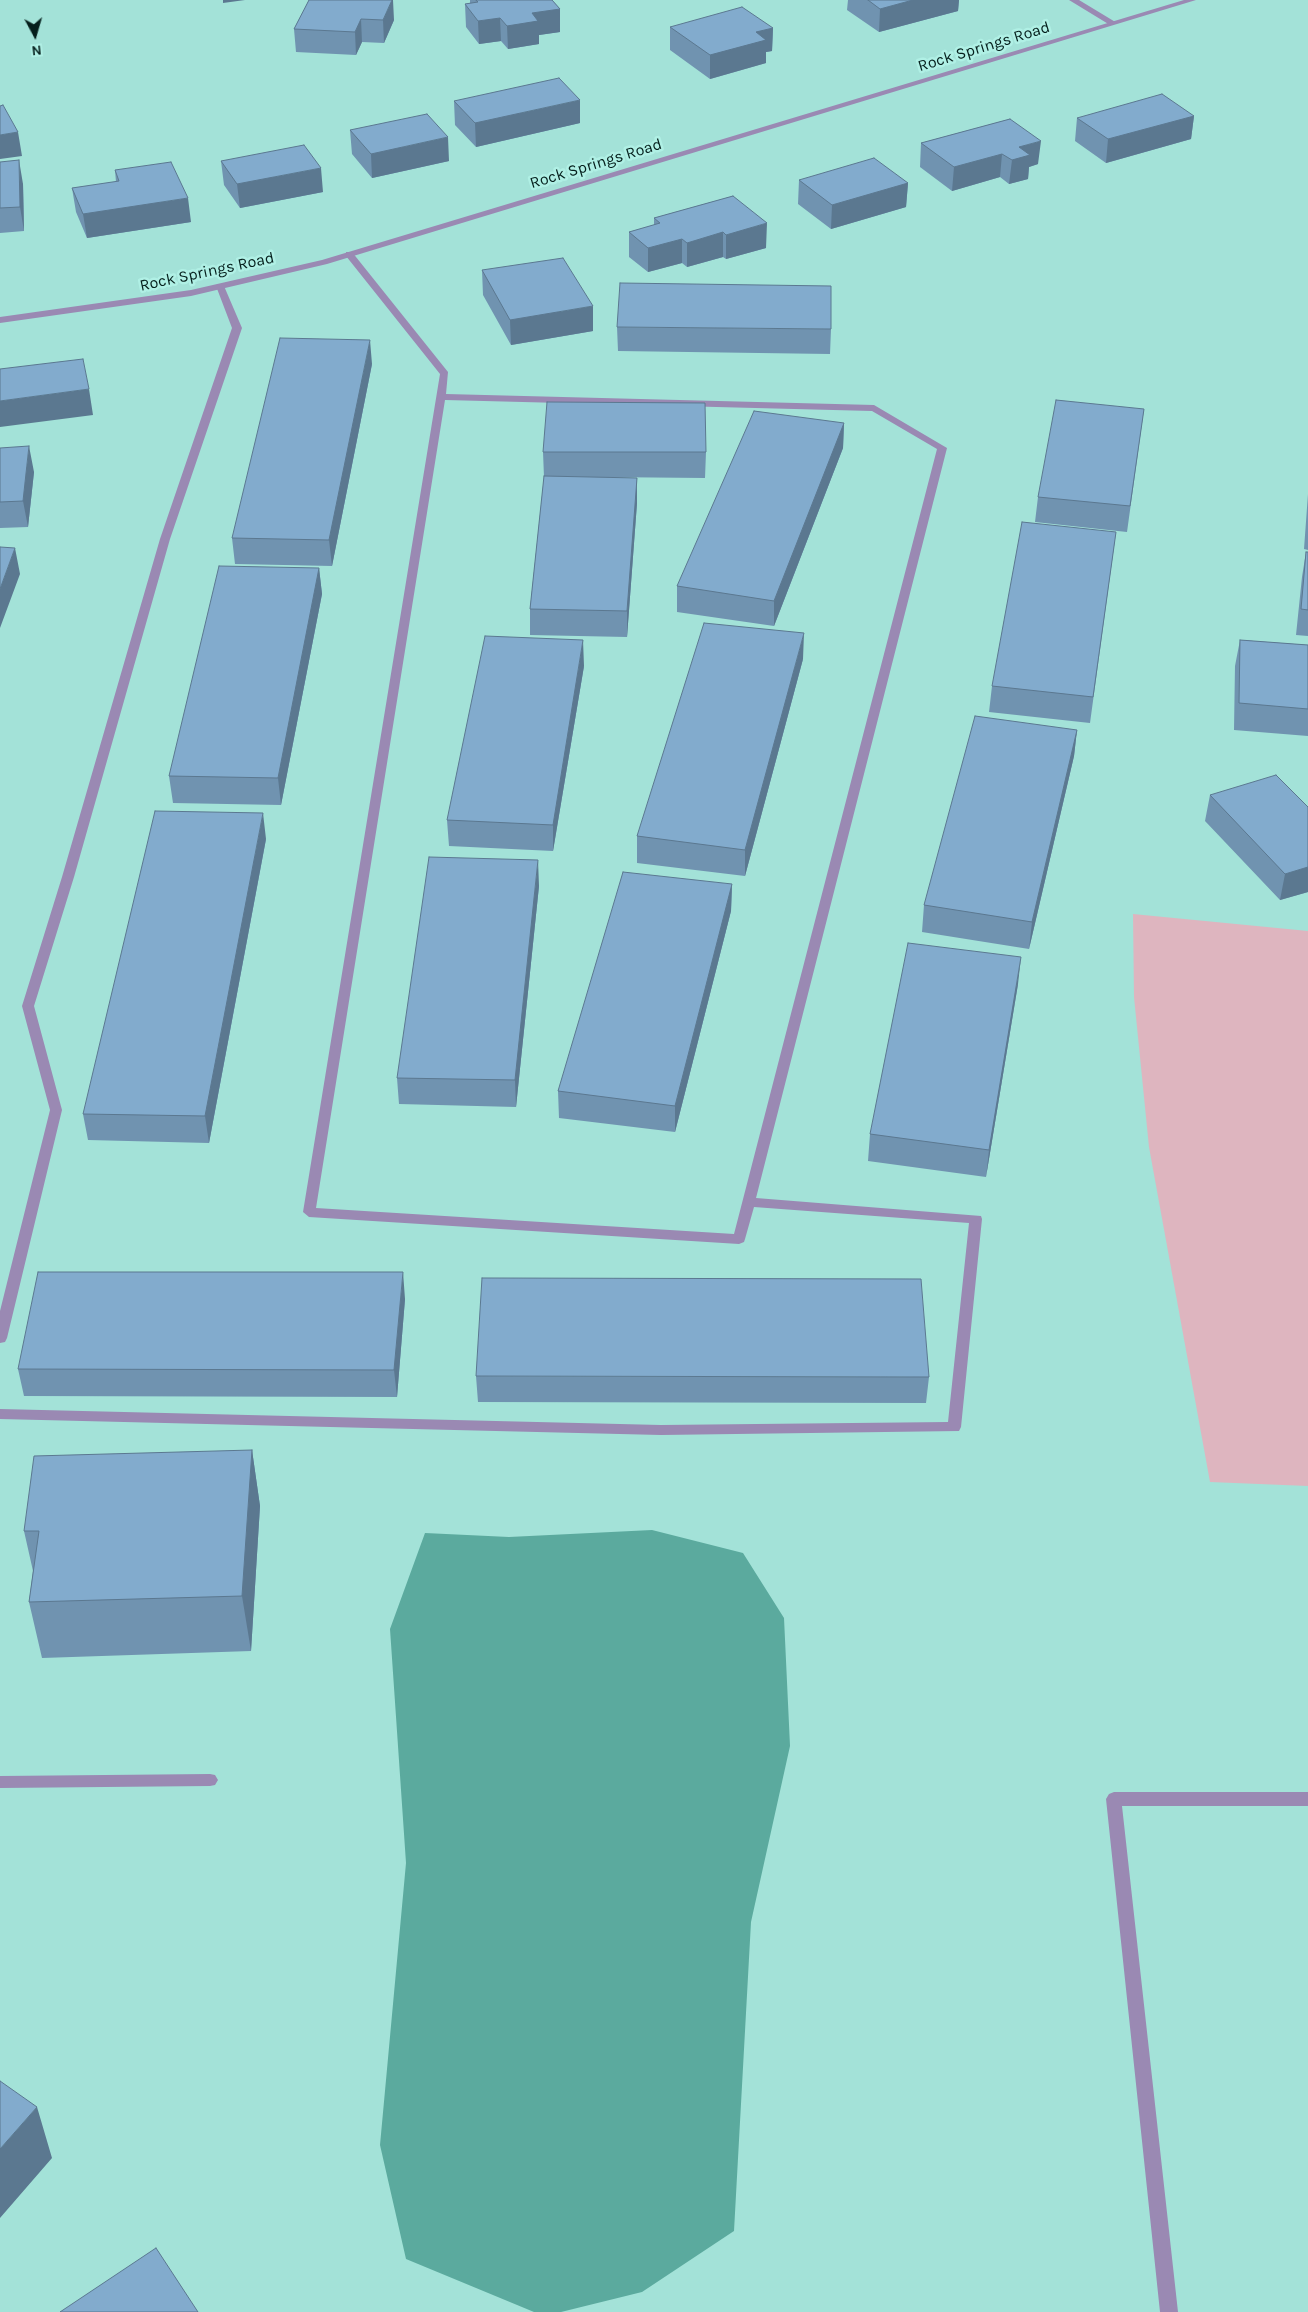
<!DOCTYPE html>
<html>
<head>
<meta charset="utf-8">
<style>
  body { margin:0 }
  #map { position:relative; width:1308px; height:2312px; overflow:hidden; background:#a3e2d8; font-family:Karla,sans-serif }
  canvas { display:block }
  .north { position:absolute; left:10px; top:10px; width:50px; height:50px; -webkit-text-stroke:4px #b0f0e5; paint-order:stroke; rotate:174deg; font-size:14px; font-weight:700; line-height:20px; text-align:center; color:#051f1c }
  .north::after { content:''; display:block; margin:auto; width:18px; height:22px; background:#051f1c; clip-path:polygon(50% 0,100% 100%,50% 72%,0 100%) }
</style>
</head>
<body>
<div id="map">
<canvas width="1308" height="2312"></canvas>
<div class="north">N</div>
</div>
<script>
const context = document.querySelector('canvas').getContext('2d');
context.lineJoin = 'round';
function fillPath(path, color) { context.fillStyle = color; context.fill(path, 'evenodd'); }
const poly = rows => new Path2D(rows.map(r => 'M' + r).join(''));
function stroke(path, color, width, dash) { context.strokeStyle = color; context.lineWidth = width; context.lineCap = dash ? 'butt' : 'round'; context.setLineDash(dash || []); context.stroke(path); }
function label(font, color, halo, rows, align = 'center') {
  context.font = font + ' Karla,sans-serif'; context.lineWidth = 5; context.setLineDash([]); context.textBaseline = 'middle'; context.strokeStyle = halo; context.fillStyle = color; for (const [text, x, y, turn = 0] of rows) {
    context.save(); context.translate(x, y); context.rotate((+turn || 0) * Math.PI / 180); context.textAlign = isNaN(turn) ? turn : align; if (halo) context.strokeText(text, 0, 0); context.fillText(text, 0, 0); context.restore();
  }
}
const green = poly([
  [1133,914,1308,931,1308,1486,1210,1482,1149,1147,1134,997]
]);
const water = poly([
  [652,1530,743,1553,784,1618,790,1746,751,1922,734,2231,642,2292,561,2312,534,2312,406,2259,380,2145,406,1863,390,1629,425,1533,509,1537]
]);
const service = poly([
  [346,252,352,252,448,372,446,394,874,405,947,448,756,1198,981,1216,982,1219,961,1427,959,1431,661,1435,0,1419,0,1409,661,1425,948,1422,969,1223,754,1207,745,1239,744,1242,739,1244,309,1217,303,1212,440,374,346,256,346,252],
  [445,400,872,411,937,449,734,1234,316,1208,445,400],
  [217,284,224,286,242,328,170,539,74,877,34,1006,62,1110,7,1338,5,1342,0,1343,0,1311,50,1110,22,1006,62,877,160,539,232,328,216,286,217,284]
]);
const minor = poly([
  [1069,0,1079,0,1117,23,1110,25,1069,0],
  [210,1774,215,1775,218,1780,215,1785,210,1786,0,1788,0,1776,210,1774],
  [1114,1792,1308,1792,1308,1806,1122,1806,1178,2312,1160,2312,1106,1799,1109,1794,1114,1792]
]);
const tertiary = poly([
  [1184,0,1196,0,327,264,191,296,0,323,0,317,191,290,322,260,1184,0]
]);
const wall = poly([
  [309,0,394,20,384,43,362,42,356,55,296,52,294,29],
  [470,0,552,0,560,9,560,32,539,35,539,44,508,49,501,41,479,44,466,27,465,4,470,3],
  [848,0,959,0,958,11,879,32,847,10],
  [670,27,773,28,772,51,766,52,766,63,710,79,670,50],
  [454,101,580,123,476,147,455,125],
  [1194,116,1191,139,1106,163,1075,141,1077,118],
  [1010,119,1038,164,1029,167,1028,179,1009,184,1000,177,952,191,920,167,921,143],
  [350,130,449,161,372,178,352,154],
  [221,161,323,192,240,208,224,185],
  [0,162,23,184,24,231,0,233],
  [115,170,191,222,87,238,76,212,72,188,116,182],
  [799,180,908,183,906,207,831,229,798,204],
  [733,196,766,248,726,259,723,257,687,267,682,263,648,272,629,257,629,232,654,225,654,218],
  [482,270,593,331,511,345,483,295],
  [617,327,831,329,830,354,618,351],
  [372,364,332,566,235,564,232,538],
  [1144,409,1127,532,1035,522,1038,497],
  [844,423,843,448,774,626,677,612,677,586],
  [0,448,34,472,28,527,0,528],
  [543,452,706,452,705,478,600,477,637,478,637,503,627,637,530,635,530,609,544,477],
  [1308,494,1308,550,1304,549],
  [1116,532,1090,723,989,712,992,686],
  [1306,552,1308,552,1308,636,1296,635,1302,577],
  [319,568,322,594,281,805,173,803,169,776],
  [1240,640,1308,645,1308,736,1234,730,1235,666],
  [803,659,745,876,637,863,637,836],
  [584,666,553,851,449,846,447,820],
  [1077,730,1074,756,1029,949,922,932,924,905],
  [1210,795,1308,807,1308,892,1280,900,1205,821],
  [266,839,209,1143,88,1140,83,1114],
  [732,884,731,911,675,1132,559,1118,558,1091],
  [539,886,516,1107,399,1104,397,1078],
  [1018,984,986,1177,868,1161,870,1134],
  [405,1299,397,1397,24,1396,18,1369],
  [476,1376,929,1377,926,1403,478,1402],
  [252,1450,260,1506,251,1651,42,1658,29,1602,33,1571,24,1531]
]);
const shadedWall = poly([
  [223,0,245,0,223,3],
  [392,0,393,0,394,20,384,43,383,20],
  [913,0,959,0,958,11,879,32,880,9],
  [560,9,560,32,539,35,539,44,508,49,507,26,532,13],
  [500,18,501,41,479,44,478,21],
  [361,19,362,42,356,55,355,32],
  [773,28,772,51,766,52,766,63,710,79,710,55,756,32],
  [580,100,580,123,476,147,475,123],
  [1194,116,1191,139,1106,163,1108,139],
  [18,132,22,156,0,159,0,135],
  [448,137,449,161,372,178,371,154],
  [1041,141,1038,164,1029,167,1028,179,1009,184,1012,160,1019,147],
  [1002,154,1000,177,952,191,954,167],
  [19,160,23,184,24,231,20,207],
  [321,168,323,192,240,208,237,184],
  [908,183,906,207,831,229,832,205],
  [188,198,191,222,87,238,83,214],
  [767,223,766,248,726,259,726,235],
  [723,232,723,257,687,267,687,243],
  [682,239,682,263,648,272,648,248],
  [593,306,593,331,511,345,510,320],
  [370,340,372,364,332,566,329,540],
  [89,389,93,415,0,427,0,401],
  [844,423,843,448,774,626,774,601],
  [29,446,34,472,28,527,23,501],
  [637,478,637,503,627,637,627,611],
  [15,548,20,574,0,628,0,589],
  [319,568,322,594,281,805,278,778],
  [804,633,803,659,745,876,745,850],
  [583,640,584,666,553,851,553,825],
  [1077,730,1074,756,1029,949,1032,922],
  [263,813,266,839,209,1143,205,1116],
  [538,860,539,886,516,1107,515,1080],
  [1308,867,1308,892,1280,900,1285,874],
  [732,884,731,911,675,1132,675,1106],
  [1021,957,1018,984,986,1177,989,1150],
  [403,1272,405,1299,397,1397,394,1370],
  [252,1450,260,1506,251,1651,242,1596],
  [37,2107,52,2158,0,2218,0,2149]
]);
const building = poly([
  [309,0,392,0,383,20,361,19,355,32,294,29,309,0],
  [476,0,552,0,560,9,532,13,538,21,507,26,500,18,478,21,465,4,478,2,476,0],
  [868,0,913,0,880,9,868,0],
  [742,7,773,28,756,32,766,40,710,55,670,27,742,7],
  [559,78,580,100,475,123,454,101,559,78],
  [1162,94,1194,116,1108,139,1077,118,1162,94],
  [3,105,18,132,0,135,0,106,3,105],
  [427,114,448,137,371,154,350,130,427,114],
  [1010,119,1041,141,1019,147,1030,155,1012,160,1002,154,954,167,921,143,1010,119],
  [304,145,321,168,237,184,221,161,304,145],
  [874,158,908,183,832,205,799,180,874,158],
  [19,160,20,207,0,208,0,162,19,160],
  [171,162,188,198,83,214,72,188,119,181,115,170,171,162],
  [733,196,767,223,726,235,723,232,687,243,682,239,648,248,629,232,660,223,654,218,733,196],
  [563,258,593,306,510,320,482,270,563,258],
  [620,283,831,286,831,329,617,327,620,283],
  [280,338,370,340,329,540,232,538,280,338],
  [83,359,89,389,0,401,0,369,83,359],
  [1056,400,1144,409,1130,506,1038,497,1056,400],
  [547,402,705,403,706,452,543,452,547,402],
  [754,411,844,423,774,601,677,586,754,411],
  [29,446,23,501,0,502,0,448,29,446],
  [544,476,637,478,627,611,530,609,544,476],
  [1022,522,1116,532,1093,697,992,686,1022,522],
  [0,547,15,548,0,589,0,547],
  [1306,552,1308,552,1308,610,1301,609,1306,552],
  [219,566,319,568,278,778,169,776,219,566],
  [704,623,804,633,745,850,637,836,704,623],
  [485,636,583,640,553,825,447,820,485,636],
  [1240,640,1308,645,1308,709,1239,703,1240,640],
  [975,716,1077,730,1032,922,924,905,975,716],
  [1276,775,1308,807,1308,867,1285,874,1210,795,1276,775],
  [155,811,263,813,205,1116,83,1114,155,811],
  [429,857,538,860,515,1080,397,1078,429,857],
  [623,872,732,884,675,1106,558,1091,623,872],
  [908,943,1021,957,989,1150,870,1134,908,943],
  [38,1272,403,1272,394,1370,18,1369,38,1272],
  [482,1278,921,1279,929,1377,476,1376,482,1278],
  [252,1450,242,1596,29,1602,39,1531,24,1531,34,1456,252,1450],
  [0,2081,37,2107,0,2149,0,2081],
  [156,2248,198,2312,60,2312,156,2248]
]);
const farStreetnames = [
  ["Rock Springs Road",984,47,-17],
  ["Rock Springs Road",596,164,-17],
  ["Rock Springs Road",207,272,-12]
];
fillPath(green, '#deb5bf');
fillPath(water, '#5baa9e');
fillPath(service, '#9a89b3');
fillPath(minor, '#9a89b3');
fillPath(tertiary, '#9a89b3');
fillPath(wall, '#7093b0');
fillPath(shadedWall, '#5b7890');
fillPath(building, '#82abcd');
stroke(building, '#5b7890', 1);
label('16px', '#051f1c', '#b0f0e5', farStreetnames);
</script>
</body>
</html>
